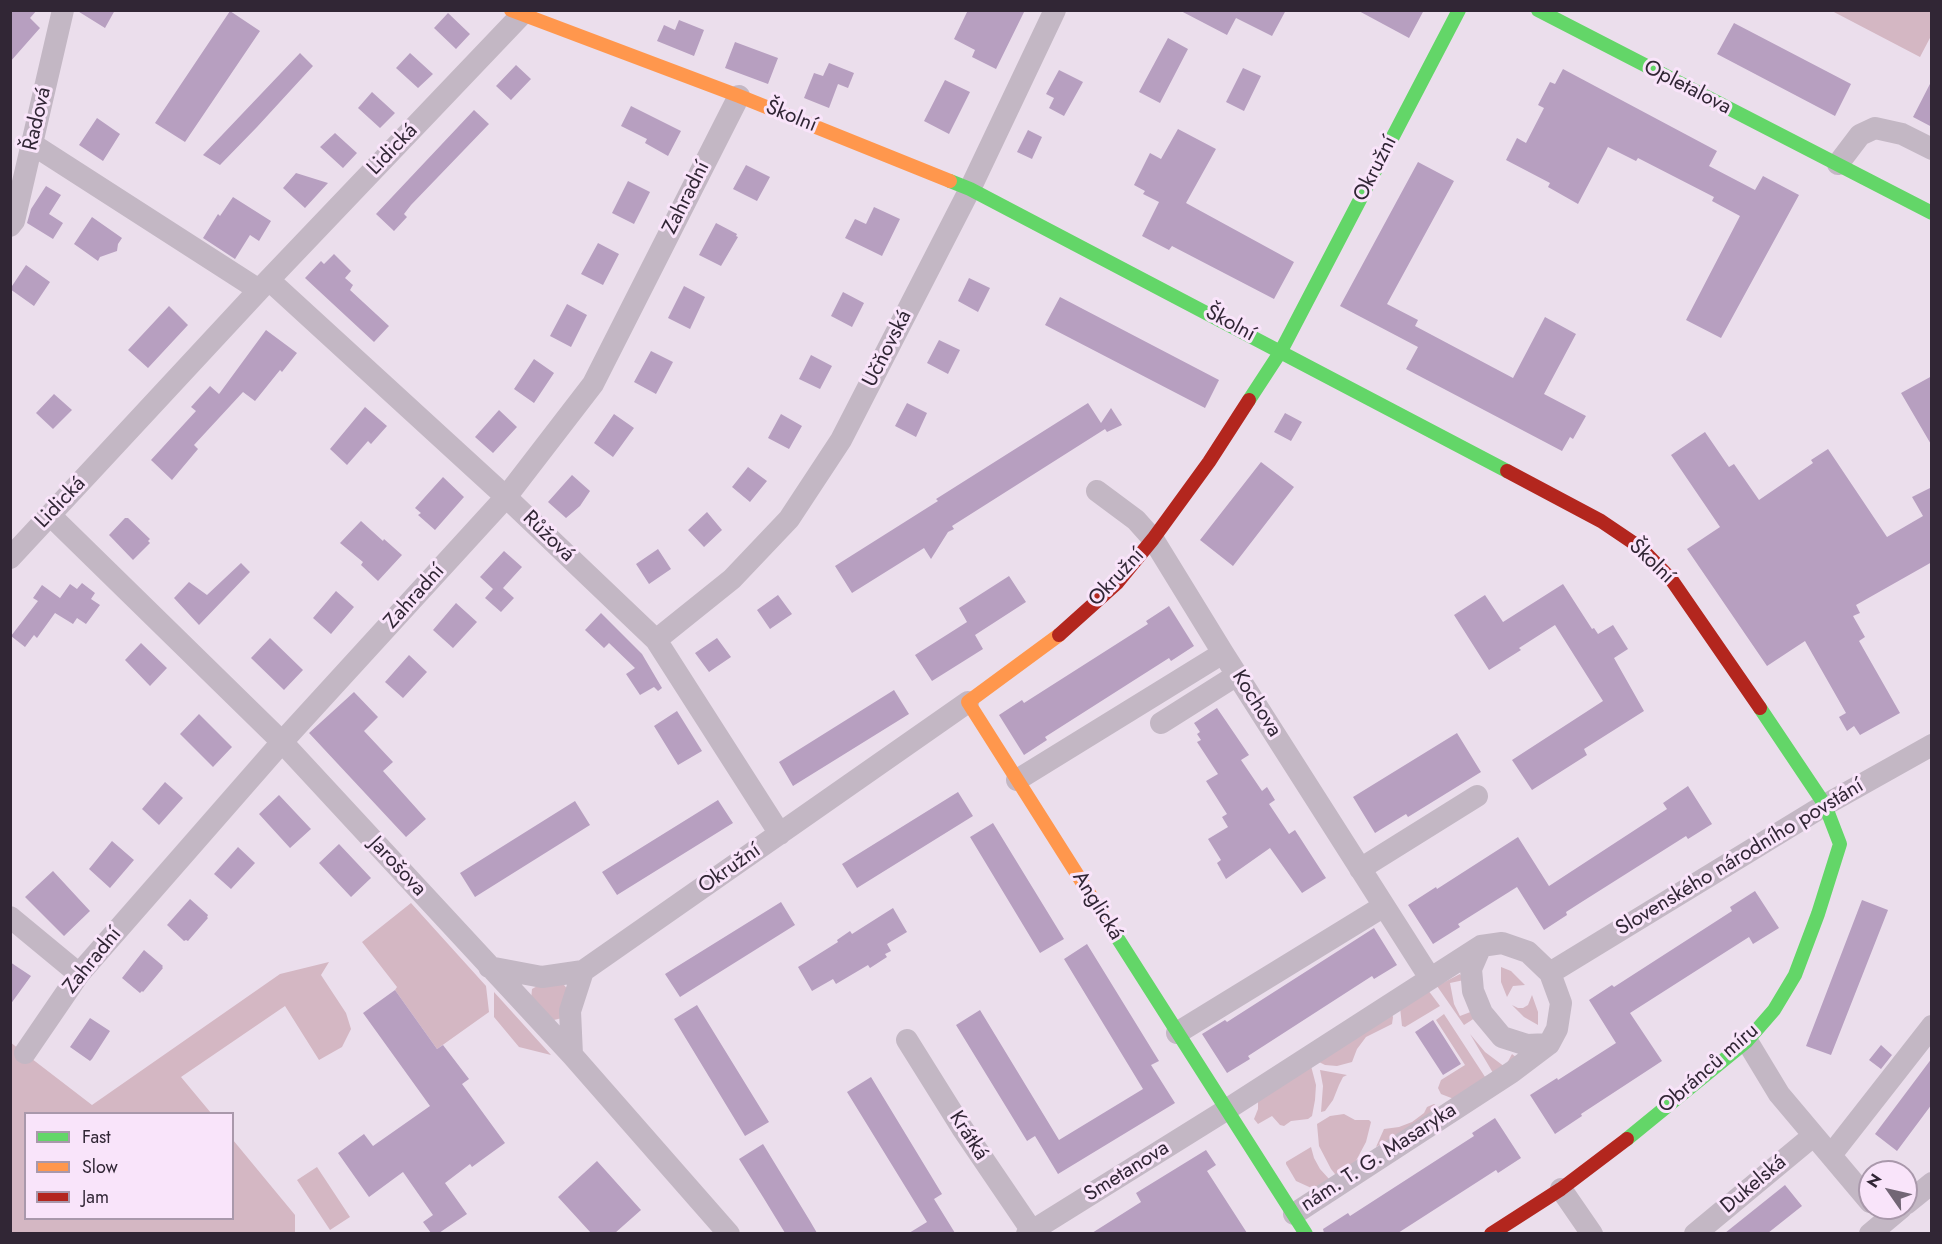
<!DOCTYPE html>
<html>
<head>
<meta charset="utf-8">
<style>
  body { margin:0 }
  #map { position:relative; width:1942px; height:1244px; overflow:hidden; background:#ebdeec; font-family:Jost,sans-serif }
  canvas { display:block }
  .frame { position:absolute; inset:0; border:12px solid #312635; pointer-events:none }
  .legend { position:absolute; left:24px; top:1112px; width:210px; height:108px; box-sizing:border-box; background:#f9e4fa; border:2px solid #a998ab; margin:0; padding:8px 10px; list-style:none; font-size:18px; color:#312635 }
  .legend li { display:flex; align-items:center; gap:12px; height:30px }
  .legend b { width:30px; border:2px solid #a998ab }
  .north { position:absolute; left:1858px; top:1160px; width:60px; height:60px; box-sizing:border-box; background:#f9e4fa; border:2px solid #a998ab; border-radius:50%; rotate:304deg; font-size:16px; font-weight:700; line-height:24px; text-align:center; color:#312635 }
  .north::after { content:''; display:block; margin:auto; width:21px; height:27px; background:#726675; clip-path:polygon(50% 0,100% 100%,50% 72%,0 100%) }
</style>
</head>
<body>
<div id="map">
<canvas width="1942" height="1244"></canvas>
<div class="frame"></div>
<ul class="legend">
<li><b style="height:8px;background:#63d668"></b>Fast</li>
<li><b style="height:8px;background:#ff974d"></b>Slow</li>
<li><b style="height:8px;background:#b3261e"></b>Jam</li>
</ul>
<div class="north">N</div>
</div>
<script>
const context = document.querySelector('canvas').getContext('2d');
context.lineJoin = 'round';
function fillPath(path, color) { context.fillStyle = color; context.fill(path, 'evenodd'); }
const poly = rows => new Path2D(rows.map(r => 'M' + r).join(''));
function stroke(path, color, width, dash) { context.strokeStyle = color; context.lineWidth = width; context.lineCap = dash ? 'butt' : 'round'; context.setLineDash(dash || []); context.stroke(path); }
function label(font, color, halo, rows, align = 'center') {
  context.font = font + ' Jost,sans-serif'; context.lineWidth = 6; context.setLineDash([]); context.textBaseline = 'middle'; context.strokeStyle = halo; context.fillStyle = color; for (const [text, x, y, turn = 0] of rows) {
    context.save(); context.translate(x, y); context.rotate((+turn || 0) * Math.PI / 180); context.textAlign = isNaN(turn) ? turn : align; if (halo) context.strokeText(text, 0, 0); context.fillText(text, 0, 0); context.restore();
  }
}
const green = poly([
  [1832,11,1931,11,1931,36,1920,57],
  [411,903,486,986,489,1012,437,1049,395,990,397,987,362,942],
  [329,962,321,975,346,1013,351,1029,342,1047,319,1060,285,1006,181,1077,211,1113,26,1114,26,1218,232,1218,233,1140,295,1215,295,1233,11,1233,10,1042,92,1105,280,974],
  [1501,967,1511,971,1525,985,1513,986,1507,997,1501,982],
  [1460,974,1464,980,1450,983,1454,1004,1460,1016,1473,1011,1478,1016,1464,1025,1437,986],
  [539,985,564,985,569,991,562,1018,554,1020,531,1000,532,989],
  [1428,990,1440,1006,1405,1027,1402,1026,1400,1007],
  [494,992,551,1055,519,1047,494,1017],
  [1532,995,1538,1012,1538,1025,1524,1017,1512,1005,1518,1008,1523,1008,1528,1005],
  [1391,1012,1393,1017,1392,1024,1366,1037,1357,1049,1352,1062,1337,1066,1325,1065,1317,1061],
  [1444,1014,1489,1083,1459,1101,1441,1094,1438,1088,1441,1080,1465,1065,1436,1020],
  [1470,1034,1485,1052,1505,1067,1512,1054,1517,1058,1496,1078],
  [1311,1066,1316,1085,1315,1100,1312,1116,1308,1119,1291,1121,1284,1126,1280,1125,1272,1116,1258,1124,1254,1119,1258,1109,1258,1098],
  [1320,1070,1347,1075,1343,1077,1339,1085,1333,1100,1325,1111,1321,1112,1323,1086],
  [1434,1104,1441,1109,1376,1147,1384,1129,1399,1127,1412,1122,1424,1113,1427,1107],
  [1344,1114,1355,1120,1369,1120,1371,1122,1366,1142,1350,1172,1339,1179,1331,1169,1319,1146,1317,1124,1330,1116],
  [1311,1147,1314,1158,1320,1169,1330,1180,1318,1191,1296,1181,1286,1164,1286,1162],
  [317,1167,350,1217,330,1230,297,1180]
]);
const building = poly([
  [10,10,37,10,30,18,40,28,10,62],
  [76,10,115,10,105,28],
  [968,10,1025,10,996,69,972,57,975,50,954,39],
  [1179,10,1286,10,1272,36,1236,18,1227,35],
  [1357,10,1424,10,1409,38],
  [230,11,260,31,185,142,155,123],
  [448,13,470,34,456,49,434,28],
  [679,20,704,30,694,56,657,41,664,25,675,30],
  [1734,23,1851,84,1835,116,1717,54],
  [1168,38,1188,49,1160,103,1139,92],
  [735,42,778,58,768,84,725,68],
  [300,53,313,66,257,127,220,165,203,155],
  [410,53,433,74,418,88,396,68],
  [829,63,854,73,848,88,838,84,829,108,804,98,814,73,823,76],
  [516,65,531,79,511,100,496,86],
  [1243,68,1261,76,1244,111,1226,102],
  [1563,69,1717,151,1709,166,1755,190,1763,176,1799,195,1721,338,1686,320,1740,216,1712,201,1714,197,1638,158,1636,161,1608,147,1578,204,1548,187,1550,183,1506,160,1517,138,1526,143,1544,108,1538,105,1550,82,1555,84],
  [1059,70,1083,82,1064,116,1049,108,1054,98,1046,94],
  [945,80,970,92,949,134,924,121],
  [1932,80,1932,127,1913,117],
  [372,92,395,113,380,128,358,108],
  [631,106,681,131,668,156,645,143,647,139,621,126],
  [474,110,489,124,411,205,404,214,407,217,394,231,376,214],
  [97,118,120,134,103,161,79,145],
  [1178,129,1216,149,1186,203,1294,262,1274,299,1172,246,1169,250,1142,236,1159,202,1143,194,1145,191,1134,185,1150,153,1161,159],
  [1028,130,1042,137,1032,159,1017,152],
  [335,133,357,153,343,168,320,147],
  [1418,162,1454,181,1387,304,1418,320,1415,326,1513,378,1545,317,1576,334,1544,394,1586,416,1573,439,1570,437,1562,451,1406,369,1418,347,1340,306],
  [746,165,770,177,757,201,733,189],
  [296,173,328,183,305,208,283,188],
  [628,181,650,192,634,224,612,213],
  [46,186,61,195,49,214,63,223,53,239,27,223,31,209],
  [233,197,271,221,259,241,250,235,235,259,203,238,218,214,220,216],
  [874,207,900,219,882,256,845,238,855,219,866,224],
  [92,217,122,238,118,244,117,251,100,257,98,261,74,244],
  [716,223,737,234,736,236,738,237,721,266,699,255],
  [598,243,619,254,603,285,581,274],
  [334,254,351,271,345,278,353,285,350,290,389,326,374,342,305,278,321,261,324,264],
  [26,265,50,282,34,306,10,289],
  [969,278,990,288,978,312,958,301],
  [684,286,705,297,690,329,668,318],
  [843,292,864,303,852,327,831,316],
  [1060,297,1219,380,1205,408,1045,325],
  [567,304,587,315,571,347,550,336],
  [169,306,188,325,148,368,128,350],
  [266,330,297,353,282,372,280,370,255,401,243,392,194,445,198,449,172,480,151,460,196,411,191,407,210,386,219,394],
  [939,340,960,350,948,374,927,363],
  [651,351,673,362,656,394,634,382],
  [811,355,832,366,820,389,799,379],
  [534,359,554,373,534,403,514,389],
  [1932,376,1932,446,1901,393],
  [54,394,72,410,53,429,36,413],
  [907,403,927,413,916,437,895,426],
  [1088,403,1101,423,1111,408,1122,425,1107,432,1105,429,952,526,954,529,948,532,931,559,924,548,852,593,835,566,938,501,936,499],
  [365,407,387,426,371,444,368,441,347,465,330,449],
  [499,410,517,427,493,453,475,437],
  [1285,413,1302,422,1291,441,1274,432],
  [614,414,634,428,613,457,594,443],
  [781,414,802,426,789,449,768,438],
  [1705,432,1729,467,1734,464,1759,500,1813,463,1811,460,1828,449,1887,537,1923,516,1912,497,1932,487,1932,562,1856,605,1860,613,1853,616,1865,637,1859,641,1900,713,1860,735,1854,726,1847,731,1839,717,1846,713,1805,641,1767,666,1687,549,1720,527,1671,455],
  [1261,462,1294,487,1233,566,1200,540],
  [748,467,767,481,750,502,732,487],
  [572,475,590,491,580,506,566,518,548,502],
  [443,477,464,497,435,530,418,515,421,513,415,508],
  [707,512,722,530,704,547,688,530],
  [125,518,128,518,150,539,148,541,150,543,133,560,109,535],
  [361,521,383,541,384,539,402,555,378,581,361,565,363,562,340,543],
  [658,549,671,569,649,584,636,564],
  [504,551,522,567,503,588,514,598,501,612,485,598,493,589,480,577],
  [241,563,250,572,199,625,174,598,189,582,207,595],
  [1009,576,1026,602,975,635,983,649,932,681,915,655,967,622,959,608],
  [82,583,95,593,91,599,100,605,86,624,77,618,73,624,55,613,37,638,34,635,25,647,11,636,38,601,33,598,42,585,60,598,70,584,77,589],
  [1563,584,1592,629,1594,628,1598,634,1613,625,1628,649,1614,658,1644,711,1584,749,1587,755,1532,790,1512,760,1603,701,1555,625,1519,648,1521,650,1489,670,1454,615,1485,595,1503,622],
  [336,591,354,607,331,634,313,618],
  [778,595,792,614,770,629,757,610],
  [456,603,477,622,453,648,433,630],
  [1169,606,1194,646,1171,661,1169,658,1136,679,1045,737,1047,740,1024,755,999,715,1022,700,1024,703,1148,624,1146,621],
  [601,613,642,654,662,688,658,691,654,687,640,695,626,674,635,668,609,643,604,648,585,630],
  [270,638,303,670,284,690,251,658],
  [717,638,731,657,709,672,695,653],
  [141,643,167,668,150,686,125,660],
  [409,655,427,672,403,698,385,682],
  [894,690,909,714,793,786,779,762],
  [354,692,378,717,364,731,393,762,383,771,426,819,406,837,309,733],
  [1217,708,1249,755,1241,760,1262,791,1267,787,1275,800,1269,804,1289,834,1295,830,1326,878,1302,893,1270,848,1226,879,1217,863,1221,860,1208,839,1228,827,1222,817,1227,814,1206,781,1218,774,1197,742,1201,740,1197,734,1200,732,1194,723],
  [677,711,702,751,678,765,654,726],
  [199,714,232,747,213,767,180,734],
  [1457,733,1481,772,1408,817,1406,814,1375,833,1353,797],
  [165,782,183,798,159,825,142,809],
  [1688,786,1712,824,1688,839,1686,836,1580,903,1566,912,1567,915,1544,930,1517,887,1458,924,1460,927,1433,944,1408,905,1436,887,1437,889,1518,837,1549,886,1667,809,1663,803],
  [958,792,973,816,857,888,842,864],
  [279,795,311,829,290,848,259,814],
  [718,800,733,823,617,895,602,872],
  [575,801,590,825,475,897,460,873],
  [993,823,1064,939,1040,953,970,837],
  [112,841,134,860,110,888,89,869],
  [339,844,371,878,351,897,319,863],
  [238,847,255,863,231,889,214,874],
  [53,871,90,911,64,936,25,897],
  [1755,891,1779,928,1753,944,1749,937,1630,1013,1662,1061,1581,1114,1582,1116,1555,1134,1530,1095,1557,1078,1558,1080,1616,1043,1589,1000,1612,985,1614,987,1732,911,1730,907],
  [190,899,208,915,207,917,208,918,188,941,186,940,184,941,167,925],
  [1862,900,1888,910,1831,1055,1806,1046],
  [781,902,795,925,680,997,665,974],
  [893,908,907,932,887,944,891,951,885,954,887,957,870,968,868,965,836,984,833,979,812,991,798,967,838,942,837,940,850,931,852,934],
  [1374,928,1397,965,1374,979,1372,976,1248,1056,1250,1059,1227,1073,1202,1034,1225,1020,1227,1022],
  [1087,944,1159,1061,1151,1065,1175,1103,1058,1174,1035,1136,1027,1141,956,1025,980,1010,1059,1140,1143,1089,1064,959],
  [144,950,163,966,162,967,163,968,143,992,142,991,140,993,122,978],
  [10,962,31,976,10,1005],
  [395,990,437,1049,443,1045,469,1079,462,1084,505,1143,472,1167,470,1164,445,1183,467,1214,439,1233,431,1233,423,1222,433,1215,403,1172,369,1197,338,1153,364,1134,373,1146,430,1106,363,1013],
  [697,1005,769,1122,745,1136,674,1019],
  [90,1018,110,1031,92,1059,90,1061,70,1047],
  [1433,1020,1461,1064,1443,1075,1415,1032],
  [1881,1045,1892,1055,1881,1069,1869,1060],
  [1932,1058,1932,1104,1897,1151,1875,1134],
  [871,1077,942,1194,934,1199,955,1233,909,1233,927,1222,847,1092],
  [1495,1118,1521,1158,1498,1173,1496,1170,1398,1233,1324,1233,1323,1229,1348,1213,1350,1216,1474,1136,1472,1133],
  [763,1144,810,1221,817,1233,785,1233,763,1197,739,1159],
  [1206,1150,1216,1165,1207,1171,1247,1233,1092,1233,1141,1202,1136,1193],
  [597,1161,641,1210,615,1233,591,1233,558,1197],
  [1785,1185,1802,1206,1768,1233,1725,1233]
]);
const street = poly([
  [32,144,259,290],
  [1838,164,1860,135,1875,128,1902,134,1932,149],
  [10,226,14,221,63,10],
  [269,280,506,497,656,640,780,834],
  [1097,491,1136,520,1153,539,1223,653,1430,978],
  [51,516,282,742,572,1055,729,1234],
  [10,558,259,290,526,10],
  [656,640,732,579,789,519,841,440,970,189,1055,10],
  [1161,723,1237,675],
  [1017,780,1223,653],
  [1360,869,1477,796],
  [10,917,79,974],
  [1481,946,1471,969,1473,991,1482,1013,1502,1037,1527,1045,1549,1044],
  [489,967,542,977,583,971,968,702],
  [1550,973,1825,805,1932,745],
  [1177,1033,1384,906],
  [907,1040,962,1128,1032,1231],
  [1747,1041,1779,1094,1870,1202],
  [25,1053,79,974,282,742,506,497,593,384,739,96],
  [572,1055,570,1011,583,971],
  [1831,1155,1932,1026],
  [1561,1189,1592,1234],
  [1906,1204,1932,1183],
  [1027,1234,1226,1110,1481,946,1502,943,1528,952,1550,973,1561,1003,1557,1029,1549,1044,1512,1072,1294,1214],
  [1695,1234,1813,1136],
  [1870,1234,1901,1208]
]);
const fast = poly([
  [1538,10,1932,213],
  [950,181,970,189,1507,471],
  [1249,400,1281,351,1459,10],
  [1113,931,1306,1234],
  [1627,1139,1747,1041,1774,1010,1795,975,1818,914,1840,844,1825,805,1760,708]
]);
const slow = poly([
  [511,10,739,96,950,181],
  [1059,635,968,702,1113,931]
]);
const jam = poly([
  [1507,471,1601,521,1641,548,1671,579,1760,708],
  [1059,635,1117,583,1153,539,1209,462,1249,400],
  [1491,1234,1561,1189,1627,1139]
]);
const streetNames = [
  ["Opletalova",1687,88,27],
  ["Školní",791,117,22],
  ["Řadová",38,119,-77],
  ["Lidická",393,150,-46],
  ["Okružní",1376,169,-63],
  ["Zahradní",687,198,-63],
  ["Školní",1230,324,28],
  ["Učňovská",888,349,-63],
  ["Lidická",61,503,-46],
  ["Růžová",548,537,44],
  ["Školní",1651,562,44],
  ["Okružní",1117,578,-47],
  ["Zahradní",415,597,-48],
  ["Kochova",1256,704,58],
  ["Slovenského národního povstání",1740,858,-31],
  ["Jarošova",397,867,47],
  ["Okružní",730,869,-35],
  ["Anglická",1097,906,58],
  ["Zahradní",93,961,-51],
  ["Obránců míru",1709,1069,-41],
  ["Krátká",968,1136,57],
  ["nám. T. G. Masaryka",1379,1158,-33],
  ["Smetanova",1127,1172,-32],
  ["Dukelská",1754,1185,-40]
];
fillPath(green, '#d4b7c3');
fillPath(building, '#b79fc0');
stroke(street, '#c3b7c4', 22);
stroke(fast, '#63d668', 14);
stroke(slow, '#ff974d', 14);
stroke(jam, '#b3261e', 14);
label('21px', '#312635', '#f9e4fa', streetNames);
</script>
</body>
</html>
